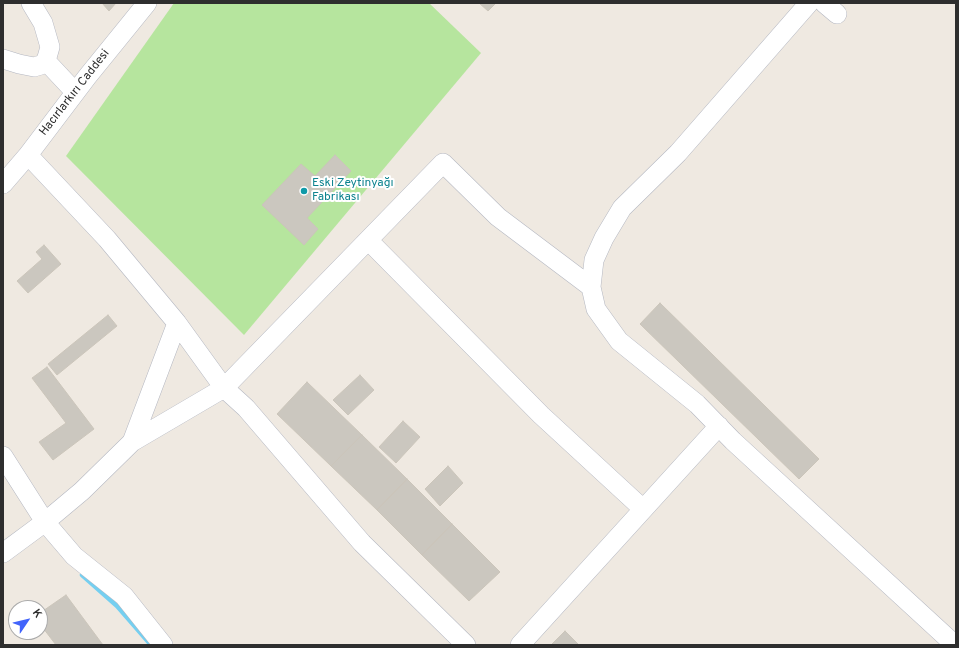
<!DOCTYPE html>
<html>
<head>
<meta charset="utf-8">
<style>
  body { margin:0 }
  #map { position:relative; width:959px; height:648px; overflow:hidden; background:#efe9e1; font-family:Overpass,sans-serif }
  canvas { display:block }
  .frame { position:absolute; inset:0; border:4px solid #2e2e2e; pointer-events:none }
  .north { position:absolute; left:8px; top:600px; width:40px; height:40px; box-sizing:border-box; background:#fff; border:1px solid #ababab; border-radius:50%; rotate:55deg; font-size:11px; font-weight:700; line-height:16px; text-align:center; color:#2e2e2e }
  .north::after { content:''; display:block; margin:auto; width:14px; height:18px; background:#4264fb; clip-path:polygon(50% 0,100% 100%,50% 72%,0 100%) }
</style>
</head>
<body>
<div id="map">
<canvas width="959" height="648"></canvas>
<div class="frame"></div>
<div class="north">K</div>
</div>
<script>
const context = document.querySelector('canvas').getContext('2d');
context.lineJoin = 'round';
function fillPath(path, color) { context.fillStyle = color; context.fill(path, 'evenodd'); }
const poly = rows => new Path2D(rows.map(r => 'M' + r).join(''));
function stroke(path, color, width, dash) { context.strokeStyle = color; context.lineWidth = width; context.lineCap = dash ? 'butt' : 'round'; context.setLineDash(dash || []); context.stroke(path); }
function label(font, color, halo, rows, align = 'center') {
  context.font = font + ' Overpass,sans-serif'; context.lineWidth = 4; context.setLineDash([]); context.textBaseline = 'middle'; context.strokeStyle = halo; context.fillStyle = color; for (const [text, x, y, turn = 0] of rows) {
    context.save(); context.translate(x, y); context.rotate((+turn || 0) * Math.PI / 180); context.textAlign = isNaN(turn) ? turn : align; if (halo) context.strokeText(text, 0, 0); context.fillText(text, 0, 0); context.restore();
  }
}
const green = poly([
  [174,3,429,3,481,53,244,335,66,156]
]);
const stream = poly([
  [82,575,117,606,151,645]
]);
const building = poly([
  [102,3,116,3,109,11,102,3],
  [479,3,496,3,488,11,479,3],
  [335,155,351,171,307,218,318,229,304,245,262,205,301,164,315,176,335,155],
  [44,245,61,264,28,293,17,281,42,259,36,252,44,245],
  [660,303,819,459,799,479,640,324,660,303],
  [108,315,117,326,57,375,48,364,108,315],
  [47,367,94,429,53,460,39,442,66,423,32,378,47,367],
  [360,375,374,390,348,415,333,400,360,375],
  [307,382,362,435,331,466,277,414,307,382],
  [403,421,420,437,396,463,379,447,403,421],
  [362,435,407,479,377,510,331,466,362,435],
  [448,466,463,483,440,506,425,489,448,466],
  [407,479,452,524,422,555,377,510,407,479],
  [452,524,500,572,469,601,422,555,452,524],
  [66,595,103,645,56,645,40,624,40,613,66,595],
  [565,631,579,645,551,645,565,631]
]);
const minor = poly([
  [809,3,678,153,622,208,604,238,594,260,591,287,596,309,619,341,697,404,733,441,955,645],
  [824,3,837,14],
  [3,59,19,64,34,67,41,65,46,61,50,47,43,23,31,3],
  [46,61,75,92],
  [28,155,107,239,177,323,224,388,246,408,362,543,466,645],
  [3,184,28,155,87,77,147,3],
  [368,240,541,415,643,509],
  [132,442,177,323],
  [3,456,45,522,74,556,124,596,163,645],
  [3,553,45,522,82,491,132,442,224,388,443,163,498,217,591,287],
  [520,645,719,426]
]);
const markers = [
  [304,191,4,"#0f9aa8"]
];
const streetNames = [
  ["Hacırlarkırı Caddesi",75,93,-52]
];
const cultureNames = [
  ["Eski Zeytinyağı",312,184],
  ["Fabrikası",312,198]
];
fillPath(green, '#b6e59e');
stroke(stream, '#75cff0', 4.5);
fillPath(building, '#cbc7bf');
stroke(building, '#cbc5ba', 1);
stroke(minor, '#b4b7c1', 20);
stroke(minor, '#fff', 19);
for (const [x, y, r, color] of markers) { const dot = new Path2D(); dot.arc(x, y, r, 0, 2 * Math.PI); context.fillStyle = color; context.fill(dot); stroke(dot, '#fff', 1.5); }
label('12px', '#2e2e2e', '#fff', streetNames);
label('12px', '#0d838f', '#fff', cultureNames, 'left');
</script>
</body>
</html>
